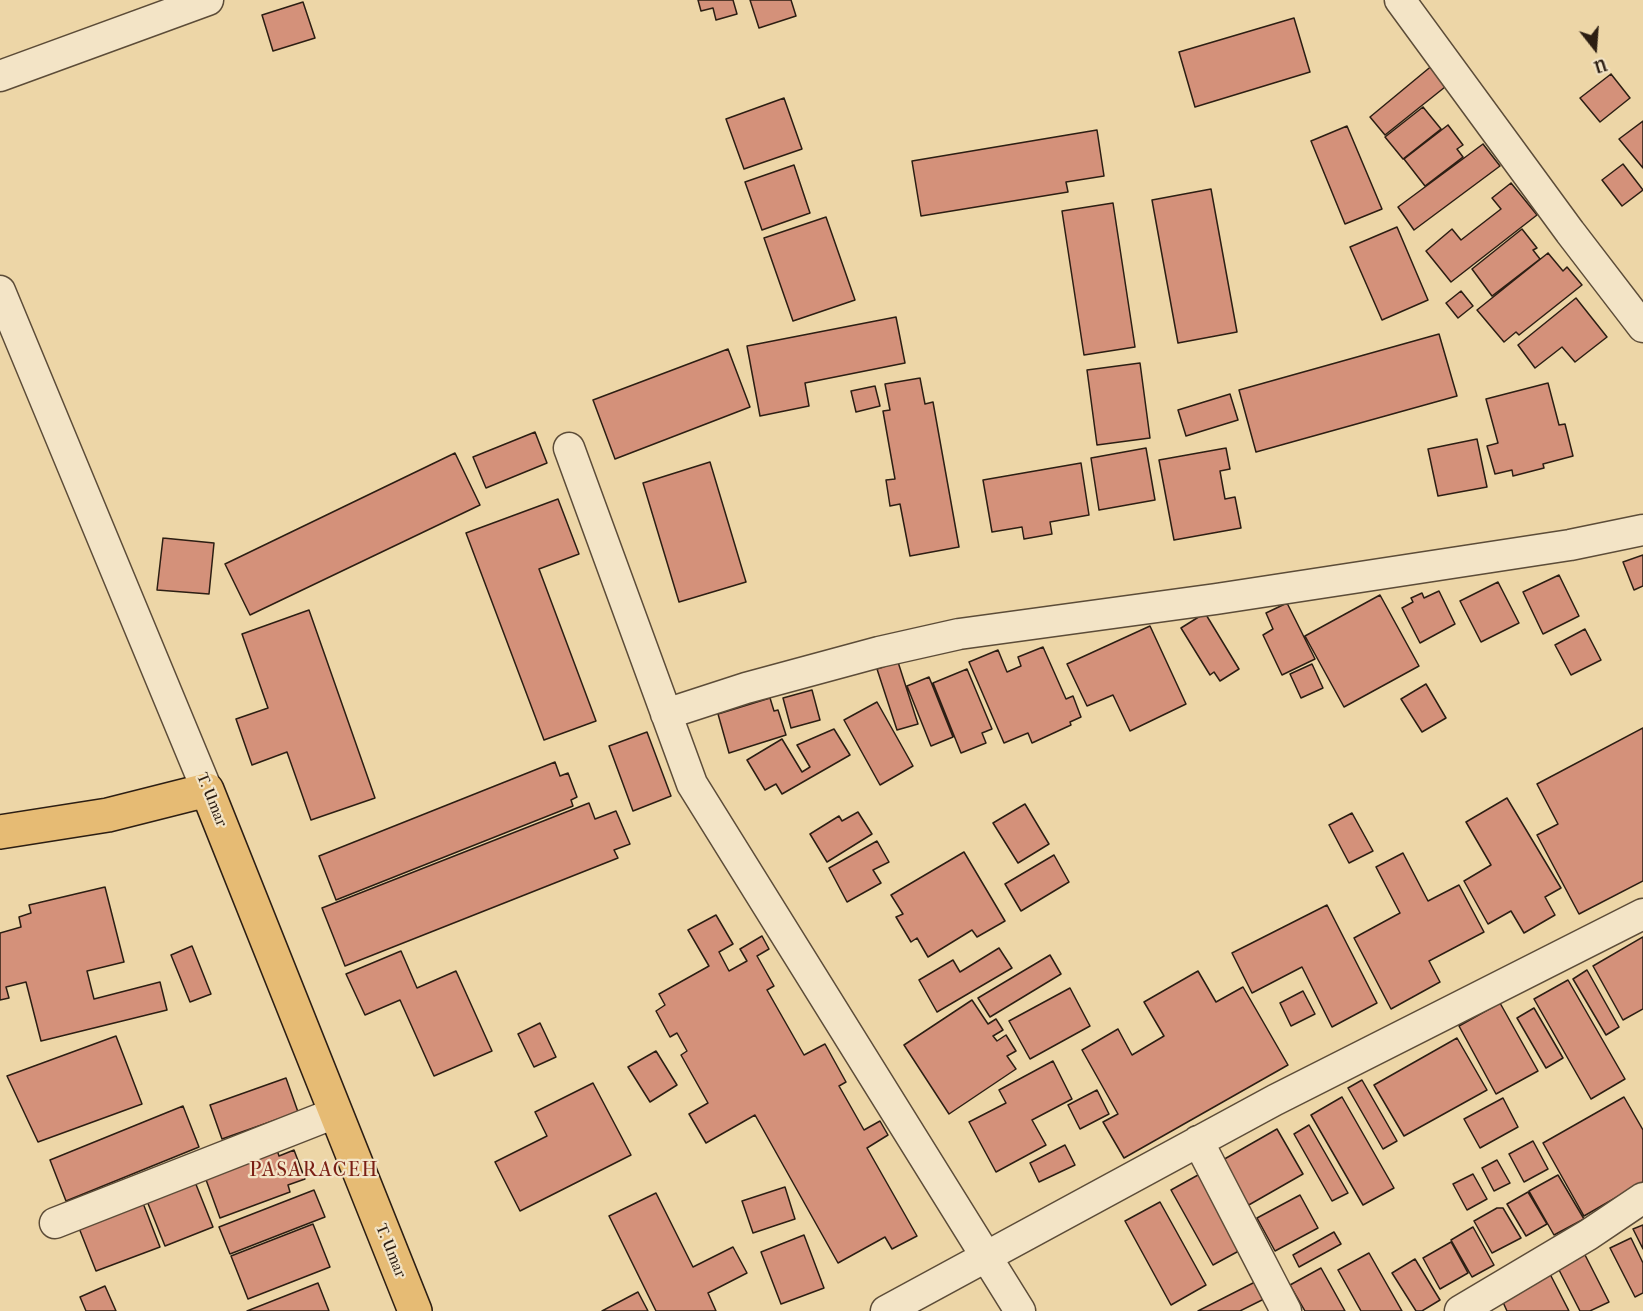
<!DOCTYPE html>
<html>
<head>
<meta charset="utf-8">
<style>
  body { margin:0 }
  #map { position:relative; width:1643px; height:1311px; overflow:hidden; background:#edd6a7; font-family:"IM FELL French Canon",serif }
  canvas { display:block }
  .north { position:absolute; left:1565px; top:18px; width:60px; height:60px; -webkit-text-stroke:4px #f3e4c6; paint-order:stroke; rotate:163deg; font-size:16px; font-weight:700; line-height:24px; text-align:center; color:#2c1e13 }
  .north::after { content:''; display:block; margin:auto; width:21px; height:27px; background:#2c1e13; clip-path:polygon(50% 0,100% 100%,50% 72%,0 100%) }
</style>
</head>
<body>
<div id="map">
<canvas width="1643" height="1311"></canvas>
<div class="north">U</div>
</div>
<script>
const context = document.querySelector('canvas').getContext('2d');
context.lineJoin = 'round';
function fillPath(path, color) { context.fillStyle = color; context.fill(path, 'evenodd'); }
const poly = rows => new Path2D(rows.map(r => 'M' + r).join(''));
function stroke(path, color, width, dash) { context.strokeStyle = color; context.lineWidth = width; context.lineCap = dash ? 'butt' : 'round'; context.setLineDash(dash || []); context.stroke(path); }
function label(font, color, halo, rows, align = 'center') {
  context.font = font + ' "IM FELL French Canon",serif'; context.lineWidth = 4.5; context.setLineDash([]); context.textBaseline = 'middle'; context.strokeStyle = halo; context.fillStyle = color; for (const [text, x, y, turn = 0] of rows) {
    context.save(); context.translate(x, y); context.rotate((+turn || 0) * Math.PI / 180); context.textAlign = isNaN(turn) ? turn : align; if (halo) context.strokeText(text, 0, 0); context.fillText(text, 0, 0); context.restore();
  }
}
const building = poly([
  [698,0,733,0,737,14,716,20,713,8,701,11,698,0],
  [750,0,791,0,796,16,759,28,750,0],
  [303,2,315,38,273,51,262,15,303,2],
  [1294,18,1310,72,1195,107,1179,52,1294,18],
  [1434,64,1450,83,1385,135,1370,117,1434,64],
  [1611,74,1630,98,1600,122,1580,98,1611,74],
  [784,98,802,149,744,169,726,119,784,98],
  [1423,107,1441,129,1403,159,1385,137,1423,107],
  [1643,121,1643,168,1619,139,1643,121],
  [1448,125,1463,145,1457,149,1463,157,1425,186,1404,159,1448,125],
  [1347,126,1382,209,1345,224,1311,141,1347,126],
  [1097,130,1104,176,1066,182,1068,192,921,216,912,161,1097,130],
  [1483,144,1500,166,1414,230,1398,207,1483,144],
  [1623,164,1643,190,1622,206,1602,180,1623,164],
  [794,165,810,213,762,230,745,182,794,165],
  [1511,183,1537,215,1451,282,1426,251,1452,229,1461,240,1501,209,1492,198,1511,183],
  [1211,189,1237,332,1178,343,1152,200,1211,189],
  [1113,203,1135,347,1084,355,1062,211,1113,203],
  [826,217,855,300,793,321,764,238,826,217],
  [1397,227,1428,300,1382,320,1350,247,1397,227],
  [1522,229,1537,248,1533,250,1540,259,1492,296,1472,269,1522,229],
  [1548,253,1563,271,1567,267,1582,285,1519,335,1516,332,1504,342,1477,310,1548,253],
  [1461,291,1473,306,1458,318,1446,303,1461,291],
  [1576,298,1607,337,1575,362,1562,347,1535,368,1518,345,1576,298],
  [896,317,905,363,805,383,809,406,760,416,747,346,896,317],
  [1439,334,1457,396,1256,452,1239,390,1439,334],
  [728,349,750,407,615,459,593,400,728,349],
  [1140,363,1150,438,1097,445,1087,370,1140,363],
  [920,378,925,404,933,402,959,547,910,556,900,504,890,506,886,480,895,479,883,411,890,410,885,384,920,378],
  [1548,383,1559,425,1565,424,1573,456,1543,464,1544,468,1513,476,1512,470,1495,474,1487,446,1498,443,1486,399,1548,383],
  [875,386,880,406,856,412,851,391,875,386],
  [1230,394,1238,420,1186,436,1178,410,1230,394],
  [535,432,547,463,486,488,473,457,535,432],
  [1477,439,1487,487,1438,496,1428,449,1477,439],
  [1146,448,1155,500,1099,510,1091,458,1146,448],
  [1226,448,1230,469,1220,471,1225,499,1235,497,1241,528,1174,540,1159,460,1226,448],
  [455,453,480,505,250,615,225,564,455,453],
  [710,462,746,582,679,602,643,483,710,462],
  [1081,463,1089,515,1050,522,1052,534,1024,539,1022,527,992,532,983,480,1081,463],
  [558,499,579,554,539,569,596,721,544,740,466,533,558,499],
  [163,538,214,543,209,594,157,590,163,538],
  [1643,555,1643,586,1634,590,1623,562,1643,555],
  [1559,575,1579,616,1543,634,1523,592,1559,575],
  [1498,582,1519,623,1481,642,1460,601,1498,582],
  [1439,591,1455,624,1420,643,1402,608,1413,602,1411,598,1422,593,1424,598,1439,591],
  [1380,595,1419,666,1344,707,1305,636,1380,595],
  [1287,603,1315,659,1282,675,1263,635,1273,629,1266,613,1287,603],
  [309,610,375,798,311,820,287,752,252,765,236,719,268,708,242,634,309,610],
  [1205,613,1239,669,1220,681,1214,672,1210,675,1181,628,1205,613],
  [1150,626,1186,704,1130,731,1113,695,1087,706,1067,664,1150,626],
  [1585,629,1601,660,1571,675,1555,645,1585,629],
  [1043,647,1066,699,1073,696,1081,717,1070,722,1071,725,1032,743,1028,733,1004,743,969,662,998,650,1007,672,1021,666,1018,657,1043,647],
  [898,662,918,724,897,730,877,669,898,662],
  [1312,664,1323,688,1301,698,1290,674,1312,664],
  [967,669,992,729,982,733,986,743,961,753,933,683,967,669],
  [929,677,953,737,931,746,907,686,929,677],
  [1426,684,1446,718,1422,732,1401,699,1426,684],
  [812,690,820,720,791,728,783,698,812,690],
  [770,698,774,711,778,710,786,735,729,753,718,714,770,698],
  [877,702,913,766,880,785,844,720,877,702],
  [1643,728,1643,881,1579,914,1537,835,1558,824,1537,784,1643,728],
  [834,729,850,755,782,794,776,784,765,790,747,760,782,739,802,772,810,767,797,745,834,729],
  [647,732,671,796,633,811,609,746,647,732],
  [555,762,560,776,568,773,577,797,571,800,573,806,336,900,319,856,555,762],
  [1507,798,1561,888,1545,897,1555,915,1524,933,1511,911,1488,924,1464,881,1491,865,1466,822,1507,798],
  [589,803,595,819,616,811,630,844,614,850,618,858,345,966,322,908,589,803],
  [1025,804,1049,844,1018,863,993,823,1025,804],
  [858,812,872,834,827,862,810,834,839,816,842,821,858,812],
  [1352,813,1373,851,1349,863,1329,825,1352,813],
  [877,841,889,862,873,870,881,883,847,902,829,868,877,841],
  [964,852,1005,921,977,937,972,930,928,957,917,938,911,942,896,917,903,914,891,895,964,852],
  [1403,853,1428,901,1459,885,1484,932,1429,961,1440,982,1391,1009,1354,938,1400,913,1376,867,1403,853],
  [1054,855,1069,882,1021,911,1005,884,1054,855],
  [105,887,124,962,87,971,94,999,160,982,167,1010,41,1041,26,982,6,987,9,998,0,1000,0,933,21,927,19,917,31,913,29,905,105,887],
  [1327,905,1377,1003,1332,1027,1302,967,1252,993,1232,953,1327,905],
  [716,915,733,944,719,952,729,971,747,961,740,949,762,936,769,949,757,956,774,986,767,990,804,1055,825,1044,846,1082,839,1086,864,1130,880,1121,888,1135,867,1148,917,1236,892,1249,885,1237,838,1263,755,1115,706,1143,689,1114,708,1103,681,1055,687,1051,677,1033,670,1037,656,1011,665,1005,659,994,709,966,688,930,716,915],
  [1643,937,1643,1009,1623,1020,1593,966,1643,937],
  [192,946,211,994,190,1002,171,955,192,946],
  [999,948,1012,968,937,1012,919,980,953,960,960,972,999,948],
  [401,951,417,988,456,971,492,1051,434,1076,400,1000,365,1015,346,974,401,951],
  [1050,955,1061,974,990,1017,978,998,1050,955],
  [1587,970,1619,1027,1606,1035,1573,979,1587,970],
  [1198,971,1216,1002,1243,987,1288,1065,1124,1158,1103,1122,1118,1114,1082,1050,1118,1029,1132,1055,1164,1036,1144,1002,1198,971],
  [1568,980,1625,1079,1591,1099,1534,999,1568,980],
  [1070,988,1090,1026,1030,1059,1009,1021,1070,988],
  [1303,991,1315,1014,1291,1026,1280,1003,1303,991],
  [972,1000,988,1024,996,1019,1003,1030,993,1036,997,1041,1006,1035,1016,1051,1007,1056,1016,1069,949,1114,904,1045,972,1000],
  [1500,1003,1538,1071,1496,1094,1459,1026,1500,1003],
  [1534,1008,1563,1058,1546,1068,1517,1018,1534,1008],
  [540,1023,556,1057,534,1067,518,1034,540,1023],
  [116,1036,142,1104,38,1142,7,1076,116,1036],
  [1457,1038,1487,1090,1404,1136,1374,1085,1457,1038],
  [656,1051,677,1085,650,1102,628,1067,656,1051],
  [1053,1061,1072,1099,1032,1120,1046,1145,996,1172,969,1122,1006,1103,999,1090,1053,1061],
  [286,1078,298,1112,222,1139,210,1105,286,1078],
  [1362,1080,1397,1141,1383,1149,1348,1088,1362,1080],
  [593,1083,631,1155,520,1211,495,1162,547,1136,535,1112,593,1083],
  [1097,1090,1109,1114,1080,1129,1068,1105,1097,1090],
  [1342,1097,1394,1188,1363,1205,1311,1115,1342,1097],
  [1624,1097,1643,1130,1643,1182,1584,1216,1543,1143,1624,1097],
  [1503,1098,1518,1127,1480,1148,1464,1119,1503,1098],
  [183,1106,199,1147,66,1201,50,1160,183,1106],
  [1309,1125,1348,1193,1332,1201,1294,1134,1309,1125],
  [1277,1129,1303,1174,1247,1206,1221,1161,1277,1129],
  [1533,1141,1548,1169,1524,1182,1509,1154,1533,1141],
  [1065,1145,1075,1165,1039,1182,1030,1163,1065,1145],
  [277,1150,279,1156,294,1150,305,1179,288,1185,290,1192,220,1218,205,1177,277,1150],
  [1497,1160,1510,1183,1494,1191,1482,1168,1497,1160],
  [1207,1170,1248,1246,1213,1265,1171,1190,1207,1170],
  [1473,1174,1487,1199,1467,1210,1453,1184,1473,1174],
  [1558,1175,1584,1219,1554,1235,1529,1191,1558,1175],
  [193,1177,213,1227,165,1246,145,1196,193,1177],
  [785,1187,795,1219,753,1233,742,1201,785,1187],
  [314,1190,325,1217,230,1254,219,1227,314,1190],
  [1528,1192,1547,1224,1526,1236,1507,1204,1528,1192],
  [656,1193,693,1267,733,1247,747,1273,708,1293,716,1311,656,1311,609,1216,656,1193],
  [1300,1195,1318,1228,1275,1251,1257,1218,1300,1195],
  [141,1198,160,1247,96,1271,77,1223,141,1198],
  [1160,1202,1206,1285,1171,1305,1125,1221,1160,1202],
  [1497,1208,1503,1208,1521,1238,1492,1253,1474,1221,1497,1208],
  [313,1224,330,1267,248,1299,231,1256,313,1224],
  [1643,1225,1643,1249,1633,1229,1643,1225],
  [1473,1227,1494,1265,1472,1277,1451,1240,1473,1227],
  [1334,1232,1341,1244,1299,1267,1293,1255,1334,1232],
  [804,1235,824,1288,781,1304,761,1252,804,1235],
  [1631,1238,1643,1263,1643,1293,1635,1297,1610,1248,1631,1238],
  [1451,1242,1468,1273,1440,1289,1423,1258,1451,1242],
  [1369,1253,1402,1311,1361,1311,1338,1270,1369,1253],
  [1584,1253,1609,1302,1590,1311,1580,1311,1558,1268,1584,1253],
  [1415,1259,1440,1300,1422,1311,1416,1311,1392,1273,1415,1259],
  [1321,1268,1345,1311,1305,1311,1290,1285,1321,1268],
  [1550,1274,1569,1311,1507,1311,1502,1300,1550,1274],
  [1257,1281,1266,1298,1240,1311,1198,1311,1257,1281],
  [318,1283,329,1311,247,1311,318,1283],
  [105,1286,116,1311,86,1311,80,1297,105,1286],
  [638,1292,648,1311,602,1311,638,1292]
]);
const minor = poly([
  [1400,0,1570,232,1643,327],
  [0,76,208,0],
  [0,291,207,790],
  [569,448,692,784,1020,1311],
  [666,714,746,688,879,652,959,634,1216,599,1570,545,1643,530],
  [1198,1141,1286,1311],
  [55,1223,335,1113],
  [886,1311,1275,1100,1643,914],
  [1460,1311,1588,1235,1643,1198]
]);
const primary = poly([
  [0,832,108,815,207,790,415,1311]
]);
const streetNames = [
  ["T. Umar",211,800,68],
  ["T. Umar",390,1251,68]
];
const quarterNames = [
  ["PASARACEH",314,1171]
];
fillPath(building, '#d4917a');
stroke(building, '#2c1e13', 1.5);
stroke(minor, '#5c4c38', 33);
stroke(primary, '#2c1e13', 36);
stroke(minor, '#f3e4c6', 30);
stroke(primary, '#e6bb74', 33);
label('16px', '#2c1e13', '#f3e4c6', streetNames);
context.letterSpacing = '1.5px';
label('20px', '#7a1f14', '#f3e4c6', quarterNames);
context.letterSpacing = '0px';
</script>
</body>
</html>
